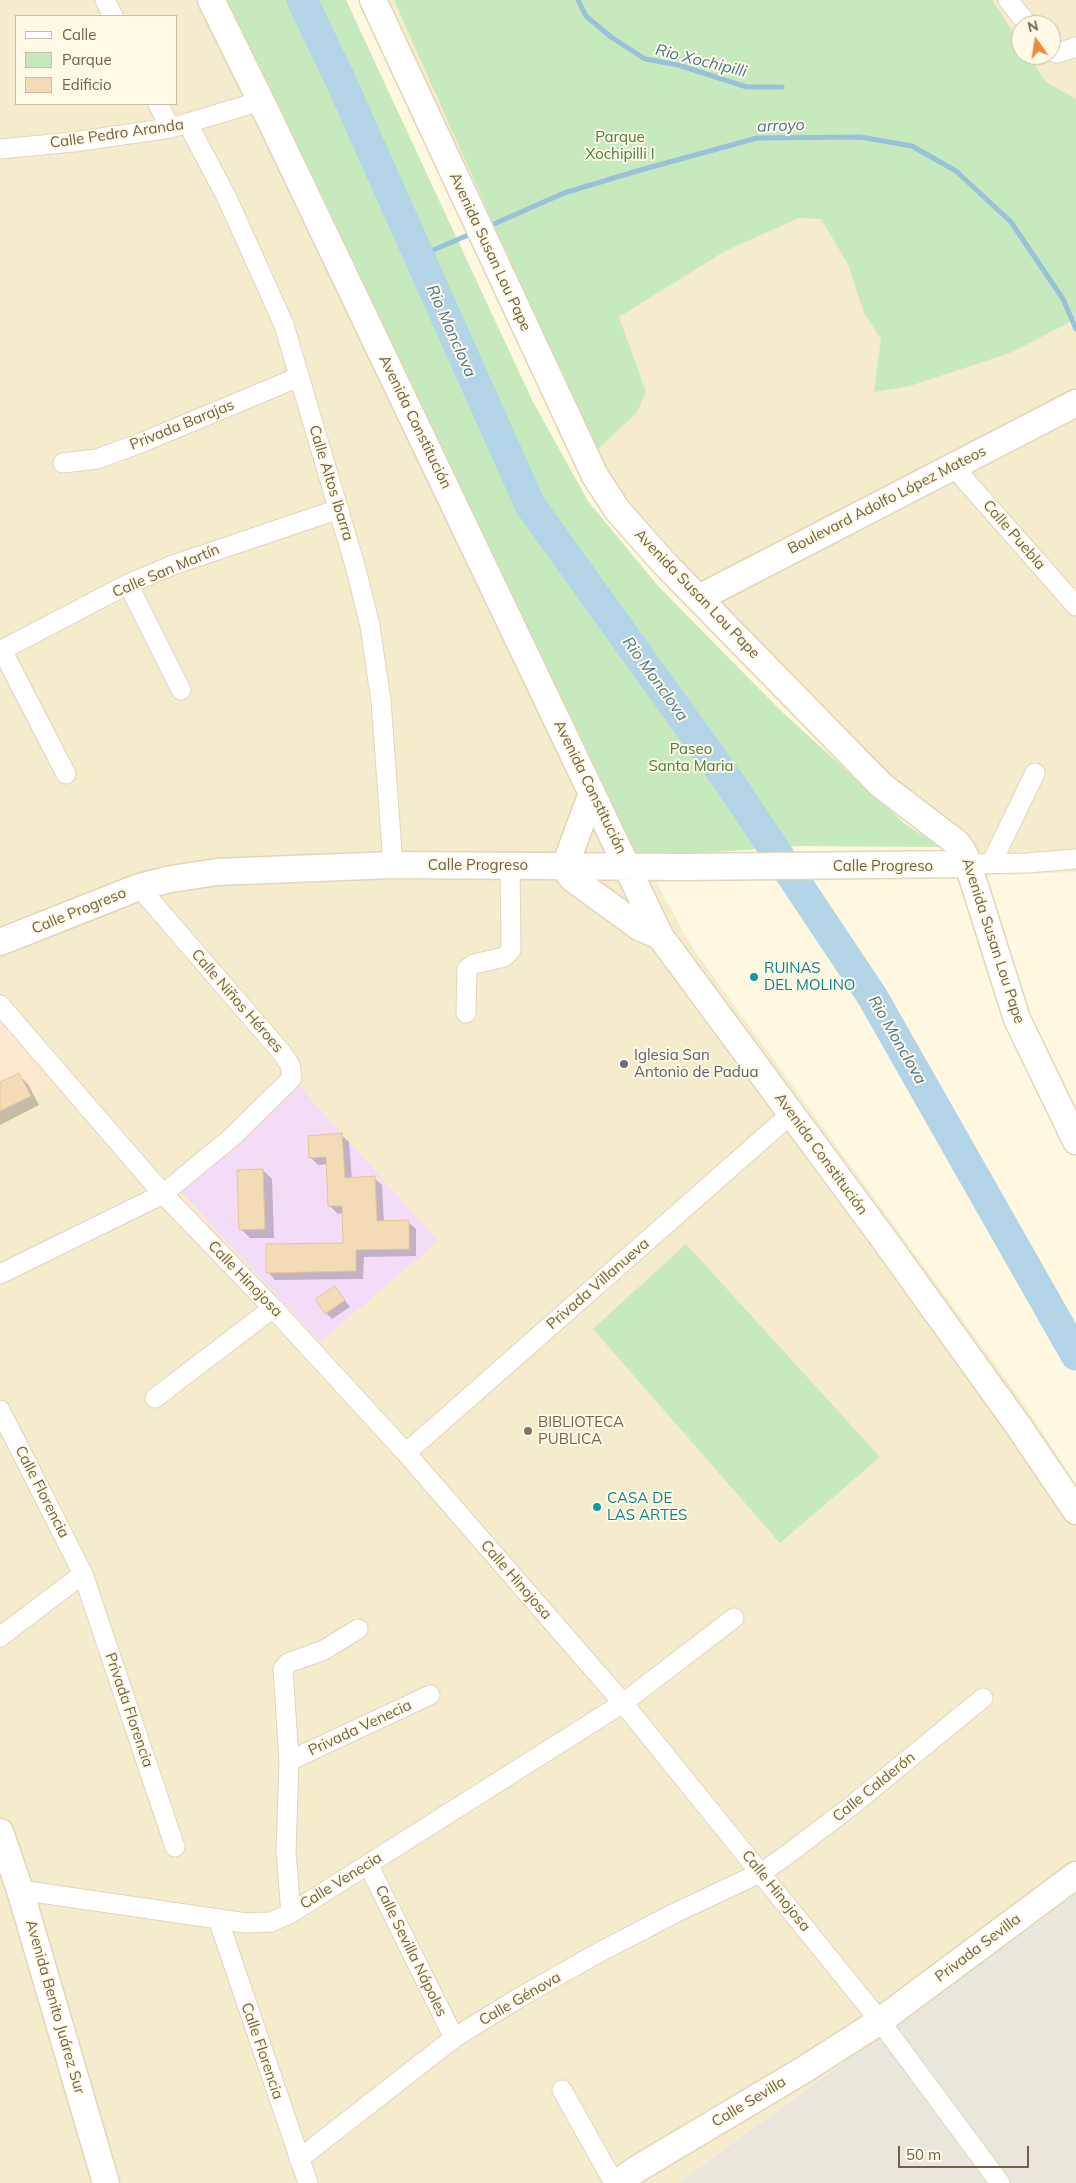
<!DOCTYPE html>
<html>
<head>
<meta charset="utf-8">
<style>
  body { margin:0 }
  #map { position:relative; width:1076px; height:2183px; overflow:hidden; background:#fdf8df; font-family:Mulish,sans-serif }
  canvas { display:block }
  .legend { position:absolute; left:15px; top:15px; width:162px; height:90px; box-sizing:border-box; background:#fffae6; border:1px solid #c7bca6; margin:0; padding:6px 9px; list-style:none; font-size:15px; color:#746046 }
  .legend li { display:flex; align-items:center; gap:10px; height:25px }
  .legend b { width:25px; border:1px solid #c7bca6 }
  .north { position:absolute; left:1011px; top:15px; width:50px; height:50px; box-sizing:border-box; background:#fffae6; border:1px solid #c7bca6; border-radius:50%; rotate:347deg; font-size:14px; font-weight:700; line-height:20px; text-align:center; color:#746046 }
  .north::after { content:''; display:block; margin:auto; width:18px; height:22px; background:#ec8a3f; clip-path:polygon(50% 0,100% 100%,50% 72%,0 100%) }
  .scale { position:absolute; left:898px; top:2146px; width:131px; height:22px; box-sizing:border-box; border:2px solid #746046; border-top:0; padding-left:6px; font-size:15px; line-height:18px; white-space:nowrap; color:#746046; -webkit-text-stroke:4px #fffae6; paint-order:stroke }
</style>
</head>
<body>
<div id="map">
<canvas width="1076" height="2183"></canvas>
<ul class="legend">
<li><b style="height:6px;background:#fff"></b>Calle</li>
<li><b style="height:14px;background:#c6eabe"></b>Parque</li>
<li><b style="height:14px;background:#f3dbb6"></b>Edificio</li>
</ul>
<div class="north">N</div>
<div class="scale">50 m</div>
</div>
<script>
const context = document.querySelector('canvas').getContext('2d');
context.lineJoin = 'round';
function fillPath(path, color) { context.fillStyle = color; context.fill(path, 'evenodd'); }
const poly = rows => new Path2D(rows.map(r => 'M' + r).join(''));
function stroke(path, color, width, dash) { context.strokeStyle = color; context.lineWidth = width; context.lineCap = dash ? 'butt' : 'round'; context.setLineDash(dash || []); context.stroke(path); }
function label(font, color, halo, rows, align = 'center') {
  context.font = font + ' Mulish,sans-serif'; context.lineWidth = 4; context.setLineDash([]); context.textBaseline = 'middle'; context.strokeStyle = halo; context.fillStyle = color; for (const [text, x, y, turn = 0] of rows) {
    context.save(); context.translate(x, y); context.rotate((+turn || 0) * Math.PI / 180); context.textAlign = isNaN(turn) ? turn : align; if (halo) context.strokeText(text, 0, 0); context.fillText(text, 0, 0); context.restore();
  }
}
const residential = poly([
  [0,0,227,0,581,744,691,946,1023,1403,1076,1484,1076,1890,678,2183,0,2183],
  [16,16,176,16,176,104,16,104],
  [386,0,1076,0,1076,872,979,876,958,826,889,784,606,481],
  [1021,25,1051,25,1051,55,1021,55]
]);
const commercial = poly([
  [0,1018,51,1085,0,1114]
]);
const industrial = poly([
  [1076,1890,1076,2183,678,2183,879,2036]
]);
const education = poly([
  [298,1085,438,1241,320,1342,179,1189]
]);
const green = poly([
  [220,0,346,0,532,400,588,501,658,586,779,709,904,823,940,847,799,846,635,858],
  [394,0,992,0,1021,44,1021,55,1028,55,1046,82,1076,99,1076,319,1010,353,910,386,874,392,881,339,864,313,848,264,821,219,799,218,725,251,619,317,646,392,637,412,595,452],
  [686,1244,880,1457,780,1543,593,1329]
]);
const shadow = poly([
  [18,1074,28,1084,39,1105,0,1125,0,1084],
  [341,1135,349,1142,352,1179,374,1178,382,1185,384,1222,408,1222,416,1229,416,1256,364,1257,363,1279,275,1280,268,1272,344,1244,343,1213,338,1214,330,1206,328,1164,318,1165,310,1157],
  [263,1170,272,1179,274,1238,250,1238,241,1229],
  [335,1287,350,1307,332,1319,326,1313]
]);
const stream = poly([
  [578,0,586,16,611,37,645,59,678,65,747,87,782,87],
  [487,227,564,193,637,171,757,138,860,137,912,146,956,171,1011,222,1063,299,1076,329],
  [419,256,473,233]
]);
const river = poly([
  [302,0,339,77,530,505,732,786,872,996,1076,1355]
]);
const building = poly([
  [19,1073,31,1096,0,1111,0,1082,19,1073],
  [342,1133,345,1178,375,1176,377,1221,409,1220,409,1249,356,1250,356,1271,266,1273,266,1244,343,1243,342,1206,328,1206,326,1157,309,1158,308,1136,342,1133],
  [263,1169,265,1229,239,1230,237,1170,263,1169],
  [335,1286,345,1300,325,1314,315,1299,335,1286]
]);
const street = poly([
  [105,0,113,16],
  [1008,0,1028,25],
  [1051,51,1058,53,1076,47],
  [158,104,171,128],
  [188,124,227,198,284,325,356,569,370,626,381,701,393,865],
  [0,149,73,142,171,128,261,101],
  [63,463,97,459,143,442,299,377],
  [952,465,1076,606],
  [128,584,181,690],
  [2,650,66,774],
  [0,651,128,584,173,565,339,509],
  [968,864,1027,863,1076,859],
  [991,864,1035,773],
  [0,1005,163,1194,273,1308,406,1453,623,1703,880,2021,1000,2183],
  [466,1013,467,969,474,964,504,957,511,950,510,865],
  [0,1274,163,1194,232,1137,292,1078,290,1065,282,1053,139,887],
  [155,1398,273,1308],
  [0,1410,83,1574,175,1847],
  [406,1453,791,1114],
  [0,1637,83,1574],
  [289,1761,430,1695],
  [368,1864,454,2038],
  [20,1890,246,1923,271,1922,291,1913,623,1703,734,1618],
  [291,1913,286,1852,289,1761,283,1669,288,1663,324,1650,358,1629],
  [218,1919,308,2183],
  [562,2090,614,2183],
  [299,2159,454,2038,517,1999,596,1954,675,1913,762,1872,784,1857,850,1807,983,1698]
]);
const secondary = poly([
  [211,0,261,101,660,936,883,1238,1017,1424,1076,1511],
  [373,0,595,476,618,511,665,564,881,785,957,843,962,850,966,858,1017,1019,1076,1141],
  [699,598,1076,403],
  [563,866,572,878,639,927,660,936],
  [565,866,592,793],
  [0,942,139,887,171,879,217,872,393,865,684,867,968,864],
  [0,1832,20,1890,106,2183],
  [617,2183,637,2169,805,2069,880,2021,1076,1875]
]);
const markers = [
  [754,977,5,"#0f9aa8"],
  [624,1064,5,"#6b7280"],
  [528,1431,5,"#8d6e63"],
  [597,1507,5,"#0f9aa8"]
];
const streetNames = [
  ["Calle Pedro Aranda",117,134,-8],
  ["Avenida Susan Lou Pape",490,252,65],
  ["Avenida Constitución",415,422,64],
  ["Privada Barajas",182,425,-22],
  ["Calle Altos Ibarra",331,483,73],
  ["Boulevard Adolfo López Mateos",887,500,-27],
  ["Calle Puebla",1014,535,49],
  ["Calle San Martín",166,571,-23],
  ["Avenida Susan Lou Pape",697,594,46],
  ["Avenida Constitución",590,787,64],
  ["Calle Progreso",478,865],
  ["Calle Progreso",883,866],
  ["Calle Progreso",79,911,-22],
  ["Avenida Susan Lou Pape",993,941,72],
  ["Calle Niños Héroes",237,1001,49],
  ["Avenida Constitución",821,1154,54],
  ["Calle Hinojosa",245,1279,46],
  ["Privada Villanueva",598,1284,-41],
  ["Calle Florencia",42,1492,63],
  ["Calle Hinojosa",516,1580,49],
  ["Privada Florencia",129,1710,71],
  ["Privada Venecia",360,1728,-25],
  ["Calle Calderón",874,1787,-39],
  ["Calle Venecia",341,1881,-32],
  ["Calle Hinojosa",776,1891,51],
  ["Privada Sevilla",978,1948,-37],
  ["Calle Sevilla Nápoles",411,1951,64],
  ["Calle Génova",520,1999,-30],
  ["Avenida Benito Juárez Sur",55,2007,74],
  ["Calle Florencia",262,2051,71],
  ["Calle Sevilla",749,2102,-31]
];
const parkNames = [
  ["Parque",620,137],
  ["Xochipilli I",620,154],
  ["Paseo",691,749],
  ["Santa Maria",691,766]
];
const cultureNames = [
  ["RUINAS",764,968],
  ["DEL MOLINO",764,985],
  ["CASA DE",607,1498],
  ["LAS ARTES",607,1515]
];
const worshipNames = [
  ["Iglesia San",634,1055],
  ["Antonio de Padua",634,1072]
];
const educationNames = [
  ["BIBLIOTECA",538,1422],
  ["PUBLICA",538,1439]
];
const waterNames = [
  ["Rio Xochipilli",701,61,14],
  ["arroyo",781,126,-2],
  ["Rio Monclova",451,331,66],
  ["Rio Monclova",655,679,54],
  ["Rio Monclova",897,1040,60]
];
fillPath(residential, '#f5ebcd');
fillPath(commercial, '#fee8d2');
fillPath(industrial, '#ebe6db');
fillPath(education, '#f4dcf9');
fillPath(green, '#c6eabe');
fillPath(shadow, '#0003');
stroke(stream, '#99c1d9', 5);
stroke(river, '#b3d4e7', 31);
fillPath(building, '#f3dbb6');
stroke(building, '#e6c595', 1);
stroke(street, '#e1d5bb', 21);
stroke(secondary, '#e3d5b6', 29);
stroke(street, '#fff', 19);
stroke(secondary, '#fff', 26);
for (const [x, y, r, color] of markers) { const dot = new Path2D(); dot.arc(x, y, r, 0, 2 * Math.PI); context.fillStyle = color; context.fill(dot); stroke(dot, '#fffae6', 2); }
label('15px', '#746046', '#fffae6', streetNames);
label('15px', '#458040', '#fffae6', parkNames);
label('15px', '#0d838f', '#fffae6', cultureNames, 'left');
label('15px', '#5b616d', '#fffae6', worshipNames, 'left');
label('15px', '#785e54', '#fffae6', educationNames, 'left');
label('italic 16px', '#447896', '#fffae6', waterNames);
</script>
</body>
</html>
